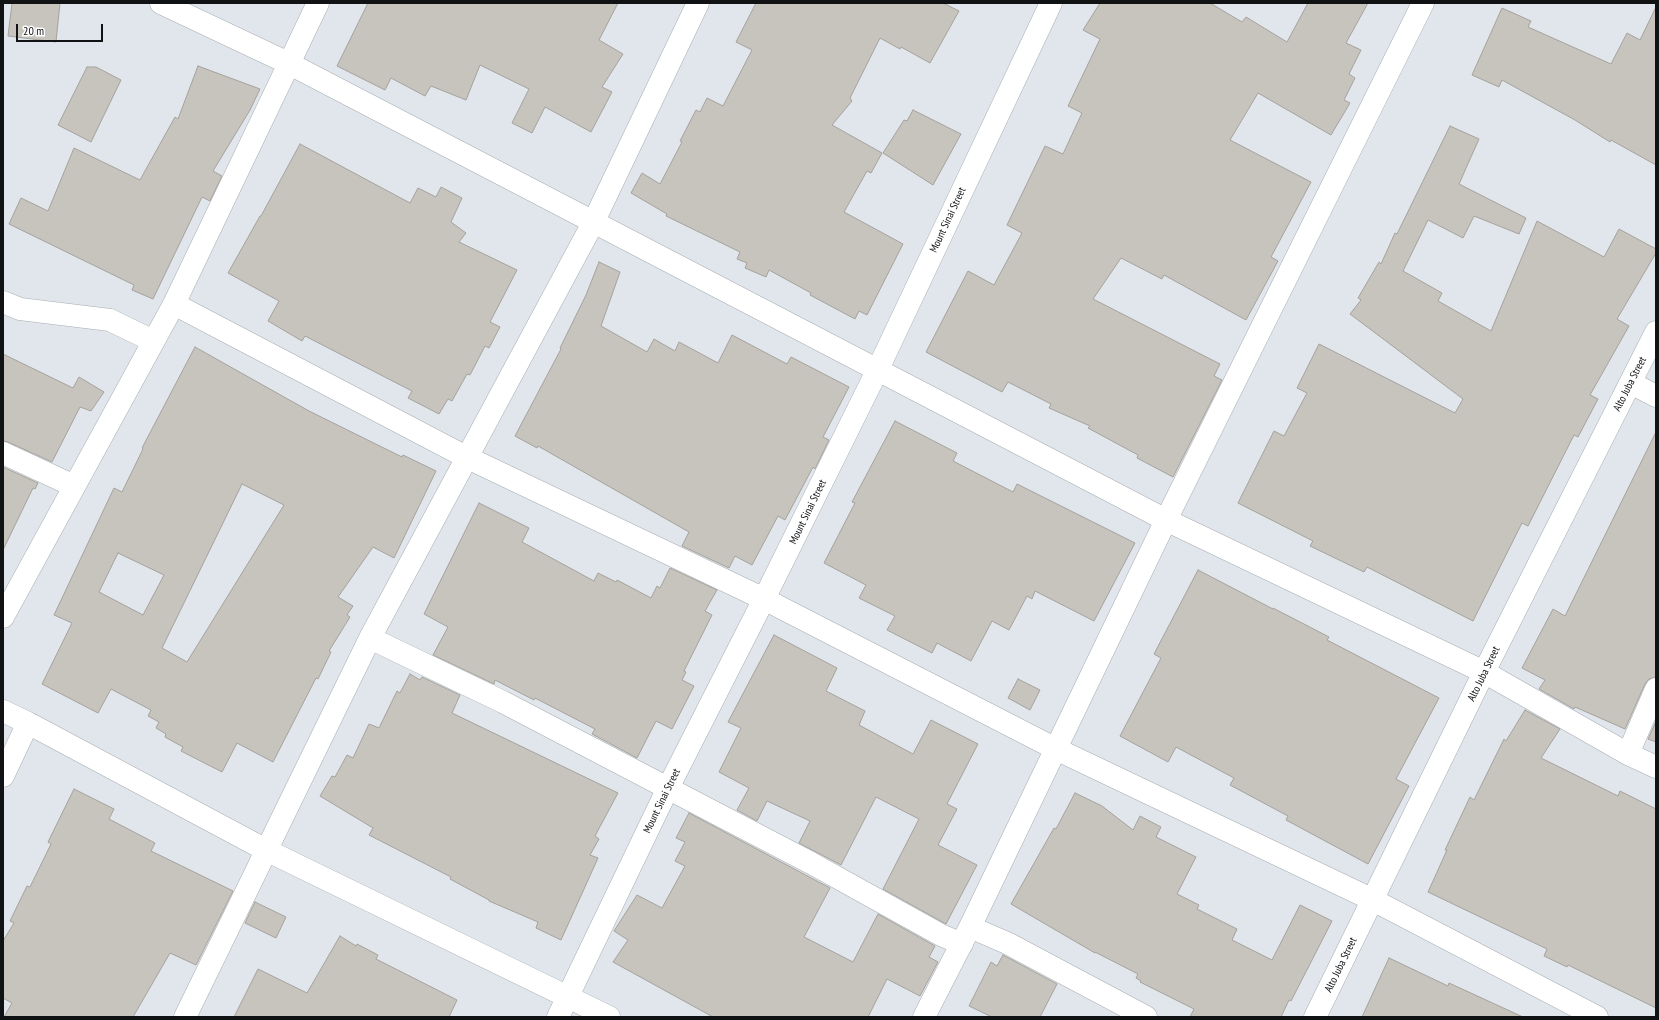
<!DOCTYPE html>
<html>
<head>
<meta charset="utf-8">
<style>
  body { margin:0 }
  #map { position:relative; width:1659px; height:1020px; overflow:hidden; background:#e0e6eb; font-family:"PT Sans Narrow",sans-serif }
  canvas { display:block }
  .frame { position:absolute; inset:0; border:4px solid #101213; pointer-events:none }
  .scale { position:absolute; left:16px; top:24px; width:87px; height:18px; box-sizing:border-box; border:2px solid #101213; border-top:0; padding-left:5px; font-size:12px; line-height:14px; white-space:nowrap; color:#101213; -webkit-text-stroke:3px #fff; paint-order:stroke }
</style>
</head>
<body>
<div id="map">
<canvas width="1659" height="1020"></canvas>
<div class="frame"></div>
<div class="scale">20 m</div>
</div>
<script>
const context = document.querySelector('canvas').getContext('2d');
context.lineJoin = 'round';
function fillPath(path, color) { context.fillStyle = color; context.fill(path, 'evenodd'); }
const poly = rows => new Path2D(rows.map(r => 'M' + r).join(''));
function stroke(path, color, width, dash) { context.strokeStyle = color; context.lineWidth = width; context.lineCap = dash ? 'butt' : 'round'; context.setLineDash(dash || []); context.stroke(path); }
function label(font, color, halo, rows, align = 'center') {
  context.font = font + ' "PT Sans Narrow",sans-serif'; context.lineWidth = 4; context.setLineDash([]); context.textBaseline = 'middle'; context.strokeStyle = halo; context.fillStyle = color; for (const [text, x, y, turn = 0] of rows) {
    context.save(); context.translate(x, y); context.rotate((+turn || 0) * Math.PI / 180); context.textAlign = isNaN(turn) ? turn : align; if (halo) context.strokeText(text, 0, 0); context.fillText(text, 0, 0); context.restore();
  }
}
const building = poly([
  [12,3,60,3,56,42,8,36,12,3],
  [368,3,618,3,599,40,623,54,602,87,612,92,591,132,545,107,532,133,512,123,529,89,480,65,466,100,431,86,425,96,391,78,385,90,337,66,368,3],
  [756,3,943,3,959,11,930,63,901,47,900,49,880,38,850,98,852,101,832,125,882,153,871,173,867,171,844,212,903,244,867,315,859,311,855,319,810,295,811,293,769,270,766,277,745,268,747,263,737,259,740,252,666,216,667,214,631,193,642,173,660,184,682,142,680,141,696,110,700,112,707,98,723,106,752,50,736,42,756,3],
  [1100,3,1210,3,1242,22,1246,17,1287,42,1308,3,1368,3,1346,43,1361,50,1349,74,1355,78,1344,100,1350,103,1331,135,1258,93,1230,140,1311,182,1271,257,1278,261,1246,320,1164,275,1162,279,1121,258,1093,299,1220,364,1214,376,1222,380,1173,477,1137,458,1138,455,1088,428,1090,426,1049,408,1051,404,1008,382,1002,392,926,352,968,271,994,285,1022,233,1007,225,1045,146,1063,154,1082,113,1068,106,1100,39,1083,30,1100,3],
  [1656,7,1656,165,1611,140,1610,142,1575,120,1502,80,1499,87,1472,75,1502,8,1531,21,1528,27,1611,64,1627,33,1640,40,1656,7],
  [198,66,260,89,250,110,213,171,222,176,210,201,202,197,153,299,132,290,134,285,9,224,21,198,48,211,74,148,140,180,175,117,178,119,198,66],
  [87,67,96,67,121,80,91,142,58,125,87,67],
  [913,110,961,134,933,185,883,153,904,120,907,121,913,110],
  [1450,126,1479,139,1459,184,1526,218,1519,234,1474,216,1463,238,1428,220,1403,271,1442,293,1438,301,1491,331,1537,221,1604,257,1619,229,1656,249,1656,253,1617,319,1629,326,1590,395,1598,399,1578,437,1574,435,1528,526,1522,523,1473,621,1367,567,1364,572,1310,546,1313,541,1238,503,1274,431,1284,436,1307,393,1297,388,1319,344,1455,413,1463,399,1350,314,1361,300,1358,298,1379,262,1381,264,1395,233,1397,234,1450,126],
  [300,144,410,203,418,188,436,197,441,187,462,198,451,222,466,233,459,242,517,270,490,322,500,327,489,348,485,346,470,375,467,374,452,401,448,399,439,414,408,398,412,391,305,336,302,341,268,321,279,301,228,273,260,216,261,216,300,144],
  [599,262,620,272,601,326,647,352,654,339,675,351,679,342,718,363,732,335,787,364,791,357,849,387,823,437,829,440,815,469,813,467,785,520,778,516,752,565,735,556,729,568,682,546,689,532,538,446,537,448,515,436,561,349,560,348,586,295,599,262],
  [195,347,309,411,402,457,403,455,436,471,394,558,373,547,338,597,353,606,347,615,350,617,329,651,331,652,318,679,316,678,273,762,237,743,222,772,181,751,183,747,165,737,166,734,156,728,159,722,148,716,151,710,111,689,98,713,42,684,72,623,54,615,114,488,122,492,143,449,142,448,195,347],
  [242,484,284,505,187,662,162,648,242,484],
  [118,553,164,575,143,615,99,592,118,553],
  [3,354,73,388,79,377,104,392,91,411,80,407,52,462,8,442,3,441,3,354],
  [895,421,957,453,953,461,1013,492,1017,484,1135,543,1094,621,1035,591,1032,599,1027,596,1009,630,992,621,971,661,937,643,932,653,887,630,895,616,859,598,866,585,824,563,855,503,852,502,895,421],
  [1656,432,1656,677,1649,679,1645,684,1625,729,1575,707,1574,709,1539,689,1545,680,1522,668,1553,609,1565,616,1656,432],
  [3,467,38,483,35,489,33,488,3,550,3,467],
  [479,503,529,528,522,542,594,581,598,573,616,582,617,580,651,598,657,586,660,588,670,568,717,590,705,611,712,615,684,671,686,672,682,680,694,686,672,729,656,721,637,758,592,734,595,729,535,698,534,700,495,680,494,684,433,655,448,627,424,614,479,503],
  [1198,570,1273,609,1273,608,1329,637,1327,640,1439,698,1396,779,1409,786,1368,864,1286,820,1288,816,1230,785,1234,778,1176,747,1168,762,1120,736,1161,658,1154,654,1198,570],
  [774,635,837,668,826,691,865,711,859,725,913,754,931,720,978,744,947,804,957,809,938,845,977,865,946,924,883,889,919,819,876,797,841,865,799,843,810,821,767,801,757,821,737,810,749,788,719,772,741,728,728,722,774,635],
  [410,674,420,680,422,677,460,695,452,713,618,793,595,836,599,839,590,855,598,858,561,940,536,928,538,922,489,901,489,900,450,879,451,877,369,835,373,828,320,796,332,776,335,777,347,755,353,758,369,724,379,728,397,691,400,693,410,674],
  [1018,679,1040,690,1030,710,1008,698,1018,679],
  [1525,710,1560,729,1541,758,1618,796,1620,791,1656,809,1656,1008,1568,965,1567,967,1544,956,1547,949,1428,892,1447,850,1445,850,1470,797,1474,800,1504,739,1506,741,1525,710],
  [1656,721,1656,742,1648,739,1656,721],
  [74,789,114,809,109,819,155,843,151,851,233,891,196,965,170,953,133,1017,4,1017,12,1003,3,998,3,941,14,923,10,921,27,886,30,887,51,844,48,842,74,789],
  [1075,793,1102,806,1133,830,1140,816,1161,827,1156,837,1196,857,1177,894,1199,905,1197,909,1237,929,1232,940,1272,960,1300,905,1332,921,1291,1001,1289,1000,1281,1017,1190,1017,1194,1009,1140,982,1141,981,1136,978,1138,974,1095,952,1095,953,1011,904,1054,828,1056,829,1075,793],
  [689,813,830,888,804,937,853,962,878,914,935,946,929,957,938,962,920,996,887,979,868,1017,713,1017,613,962,628,940,614,931,637,895,662,908,685,866,675,861,685,842,676,838,689,813],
  [255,902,286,917,276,938,245,923,255,902],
  [340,936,356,946,357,944,378,955,376,959,457,1000,449,1017,234,1017,258,969,307,993,340,936],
  [1003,955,1057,984,1040,1017,992,1017,969,1006,991,962,997,966,1003,955],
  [1389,958,1448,986,1449,983,1523,1017,1362,1017,1389,958]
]);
const minor = poly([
  [161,3,288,63,1166,520,1484,672,1628,754,1656,767],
  [3,302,20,309,110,320,153,341],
  [174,304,466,457,764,599,1056,749,1373,900,1597,1017],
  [1631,383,1656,396],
  [3,453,74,486],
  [3,617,174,304,318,3],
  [370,638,503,702,811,863,941,935,962,944],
  [3,711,28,723,266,850,609,1017],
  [1628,754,1656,689],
  [3,776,28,723],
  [970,927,1007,943,1146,1017],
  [185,1017,370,638,593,223,698,3],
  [558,1017,668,788,764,599,878,369,1051,3],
  [924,1017,970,927,1166,520,1423,3],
  [1315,1017,1484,672,1656,332]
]);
const streetNames = [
  ["Mount Sinai Street",948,220,-65],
  ["Alto Juba Street",1630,384,-63],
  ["Mount Sinai Street",808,512,-64],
  ["Alto Juba Street",1484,674,-64],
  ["Mount Sinai Street",662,801,-64],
  ["Alto Juba Street",1341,965,-64]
];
fillPath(building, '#c7c3bd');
stroke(building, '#a5a19c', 1);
stroke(minor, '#a7adb2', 23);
stroke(minor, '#fff', 22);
label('11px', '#101213', '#fff', streetNames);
</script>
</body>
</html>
